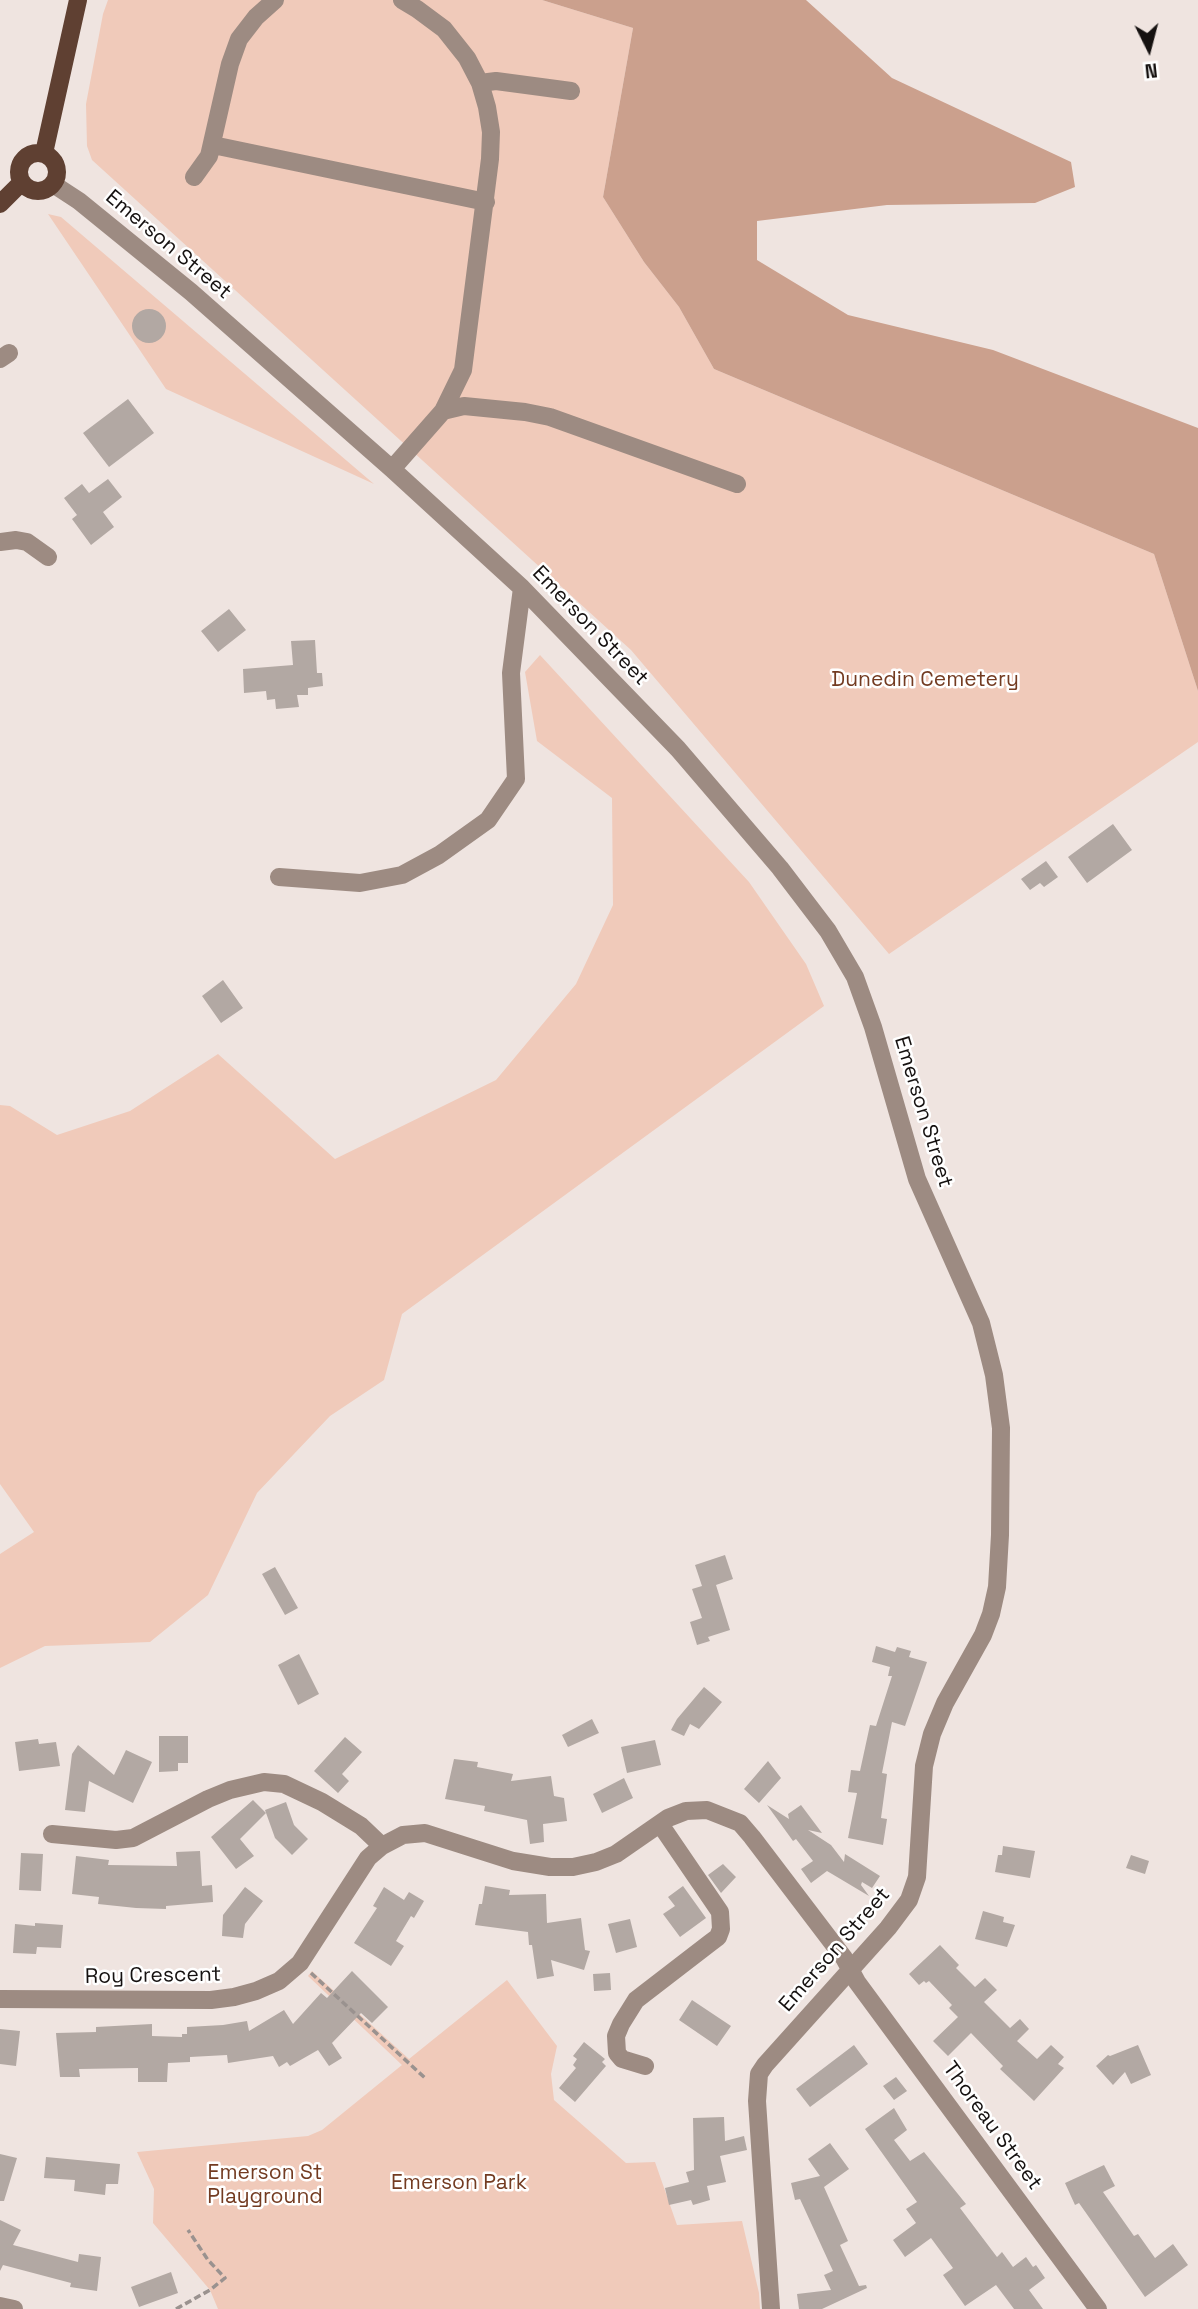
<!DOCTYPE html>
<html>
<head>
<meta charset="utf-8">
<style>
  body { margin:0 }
  #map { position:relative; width:1198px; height:2309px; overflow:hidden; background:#efe4e0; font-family:"Space Grotesk",sans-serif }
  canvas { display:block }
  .north { position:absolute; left:1114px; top:14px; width:70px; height:70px; -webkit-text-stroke:5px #fff; paint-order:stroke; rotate:174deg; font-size:19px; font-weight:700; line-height:28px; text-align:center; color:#151110 }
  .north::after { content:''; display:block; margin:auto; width:24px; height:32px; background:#151110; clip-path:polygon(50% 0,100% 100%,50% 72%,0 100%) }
</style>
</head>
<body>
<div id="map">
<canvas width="1198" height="2309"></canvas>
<div class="north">N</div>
</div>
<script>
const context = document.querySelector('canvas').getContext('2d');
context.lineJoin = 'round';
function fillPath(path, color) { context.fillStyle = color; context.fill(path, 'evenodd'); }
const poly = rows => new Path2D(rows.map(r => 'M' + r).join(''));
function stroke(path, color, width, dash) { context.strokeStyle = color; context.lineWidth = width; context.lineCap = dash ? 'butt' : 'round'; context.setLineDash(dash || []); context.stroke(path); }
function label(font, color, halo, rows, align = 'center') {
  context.font = font + ' "Space Grotesk",sans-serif'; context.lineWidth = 5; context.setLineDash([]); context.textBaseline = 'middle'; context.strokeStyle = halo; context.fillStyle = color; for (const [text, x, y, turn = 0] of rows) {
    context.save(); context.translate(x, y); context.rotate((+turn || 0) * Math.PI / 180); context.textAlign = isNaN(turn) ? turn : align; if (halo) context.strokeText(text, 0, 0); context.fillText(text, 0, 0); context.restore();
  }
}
const green = poly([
  [108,0,542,0,633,28,603,197,644,262,679,307,714,369,1154,554,1198,691,1198,742,889,954,631,650,92,160,87,146,86,104,103,14],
  [48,214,61,217,374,484,166,389],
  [540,655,749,882,806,964,824,1006,402,1314,384,1380,330,1416,257,1493,208,1595,150,1642,45,1646,0,1668,0,1554,34,1532,0,1484,0,1105,10,1106,57,1135,130,1111,218,1054,335,1159,496,1080,576,984,613,905,612,798,537,741,525,672],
  [312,1971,409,2059,507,1980,557,2046,551,2074,554,2100,626,2163,655,2162,677,2225,742,2221,759,2293,760,2309,218,2309,210,2290,153,2223,154,2189,137,2152,308,2136,322,2130,402,2065,308,1976]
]);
const forest = poly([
  [542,0,806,0,892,78,1071,162,1075,187,1035,203,887,205,757,221,757,260,848,315,993,350,1198,428,1198,691,1154,554,714,369,679,307,644,262,603,197,633,28]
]);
const building = poly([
  '132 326a17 17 0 1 1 34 0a17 17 0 1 1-34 0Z',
  [128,399,154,433,109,467,83,433],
  [108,479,122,497,103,512,114,527,91,545,72,519,77,515,64,498,82,484,89,493],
  [229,609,246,630,218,652,201,631],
  [315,640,317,673,322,673,323,686,308,688,308,695,297,695,299,707,276,709,275,699,267,700,266,691,244,693,243,669,293,665,291,641],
  [1113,824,1132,850,1087,883,1068,857],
  [1046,861,1058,877,1044,887,1040,883,1030,890,1021,879],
  [223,980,243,1008,221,1023,202,996],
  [725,1555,733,1579,716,1585,730,1630,708,1637,710,1641,697,1645,690,1622,702,1618,692,1589,702,1586,695,1565],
  [275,1567,298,1608,285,1615,262,1574],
  [876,1646,895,1652,897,1647,911,1651,909,1657,927,1662,905,1726,892,1722,882,1773,887,1774,881,1818,887,1819,883,1845,848,1838,857,1793,848,1792,851,1770,860,1771,870,1725,876,1726,892,1676,888,1676,890,1667,872,1662],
  [299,1654,319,1694,298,1705,278,1665],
  [704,1687,722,1702,699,1729,690,1724,684,1736,671,1730,677,1719],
  [592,1719,599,1733,568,1747,562,1735],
  [159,1736,188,1736,188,1763,178,1763,178,1771,159,1772],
  [345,1737,362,1752,342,1774,349,1781,338,1793,314,1771],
  [38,1739,39,1744,56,1742,60,1766,19,1771,15,1742],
  [655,1740,661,1765,627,1773,621,1747],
  [78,1745,114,1775,126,1750,152,1762,133,1803,89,1781,85,1812,65,1810,72,1754],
  [454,1759,478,1762,477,1767,513,1774,511,1781,551,1776,554,1796,564,1798,567,1821,543,1824,544,1842,530,1844,527,1820,484,1811,485,1806,445,1799],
  [768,1761,781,1778,759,1803,744,1789],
  [624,1778,633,1798,602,1813,593,1794],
  [253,1800,266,1813,240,1839,254,1856,236,1869,211,1837],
  [286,1802,294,1825,308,1839,292,1855,275,1838,265,1810],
  [767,1805,789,1819,788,1814,801,1805,822,1833,808,1830,831,1845,844,1862,845,1854,880,1876,872,1888,862,1882,861,1885,869,1896,827,1871,811,1883,801,1869,813,1861,796,1839,793,1841],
  [1003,1846,1035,1851,1030,1878,995,1872,998,1855,1002,1855],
  [200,1851,202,1886,212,1885,213,1902,166,1906,166,1909,136,1908,98,1904,99,1897,72,1894,76,1856,109,1860,108,1865,177,1866,176,1852],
  [21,1853,43,1854,41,1891,19,1890],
  [1131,1855,1149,1861,1145,1874,1126,1868],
  [723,1864,736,1877,721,1893,708,1875],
  [485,1886,510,1890,509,1895,546,1894,547,1923,581,1918,585,1950,590,1951,584,1970,551,1960,554,1976,537,1979,532,1945,529,1945,528,1932,475,1925,479,1904,482,1904],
  [683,1886,706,1918,680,1937,663,1914,675,1906,668,1897],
  [245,1887,263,1901,245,1924,243,1938,222,1936,223,1915],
  [384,1887,404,1900,409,1892,424,1901,414,1918,411,1916,396,1941,404,1946,391,1966,354,1943,377,1908,373,1906],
  [983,1911,1004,1917,1003,1922,1015,1925,1007,1947,975,1939],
  [630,1919,637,1947,616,1953,608,1924],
  [35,1923,63,1925,61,1948,37,1947,36,1954,13,1953,15,1924,35,1926],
  [940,1945,959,1965,956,1968,975,1987,985,1978,997,1990,984,2002,1010,2028,1020,2019,1029,2029,1017,2041,1037,2059,1051,2045,1064,2057,1058,2064,1064,2068,1034,2101,1000,2069,1003,2066,971,2033,948,2056,933,2041,958,2017,949,2008,952,2005,929,1981,926,1983,924,1981,919,1985,909,1974],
  [352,1971,388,2007,372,2023,361,2013,332,2043,342,2058,329,2066,318,2050,290,2066,287,2062,279,2067,273,2056,228,2063,227,2055,190,2057,190,2062,168,2063,167,2082,138,2082,138,2068,79,2069,80,2077,60,2077,56,2033,96,2032,96,2027,152,2024,152,2036,182,2037,182,2034,187,2034,187,2027,223,2025,247,2021,249,2031,284,2010,293,2024,321,1993,327,1998],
  [610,1973,611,1990,594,1991,593,1974],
  [692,2000,731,2026,717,2046,679,2020],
  [0,2029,20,2031,16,2066,0,2064],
  [584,2042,605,2059,602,2062,606,2066,575,2102,559,2088,576,2068,573,2065,577,2059,573,2056],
  [854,2045,868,2064,810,2107,796,2089],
  [1138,2045,1151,2075,1131,2084,1125,2072,1113,2085,1096,2066,1108,2055,1110,2056],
  [896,2077,907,2091,894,2100,883,2086],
  [894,2108,907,2130,894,2140,910,2161,924,2152,966,2204,960,2208,997,2257,1002,2252,1013,2267,1026,2257,1033,2267,1036,2265,1045,2278,1029,2290,1043,2309,1014,2309,996,2285,965,2306,943,2275,953,2268,931,2238,905,2257,893,2240,916,2223,906,2209,917,2202,865,2129],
  [724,2117,725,2141,744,2136,747,2150,720,2156,726,2182,707,2186,710,2200,693,2205,691,2200,669,2205,665,2188,689,2182,686,2172,694,2170,693,2118],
  [830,2143,849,2169,824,2187,848,2241,840,2245,859,2286,866,2285,867,2288,822,2309,799,2309,797,2294,831,2290,824,2275,833,2271,800,2199,795,2200,791,2183,820,2176,808,2159],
  [0,2154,17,2158,4,2201,0,2201],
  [46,2157,120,2164,118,2184,106,2184,105,2195,74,2191,75,2180,44,2178],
  [1104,2165,1115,2186,1103,2192,1134,2236,1138,2234,1155,2258,1173,2244,1188,2265,1145,2297,1079,2203,1075,2205,1065,2183],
  [0,2220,21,2230,13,2245,78,2262,79,2254,101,2257,97,2291,70,2287,71,2283,3,2265,0,2271],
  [171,2272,178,2293,139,2307,131,2287]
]);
const path = poly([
  [311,1973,425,2078],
  [176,2309,210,2290,225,2278,208,2260,188,2230]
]);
const minor = poly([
  [480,83,496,81,571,91],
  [213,145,486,202],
  [194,177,209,156,230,64,239,39,256,17,275,0],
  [53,184,79,201,191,292,392,469,522,588,678,749,780,868,828,931,855,977,873,1027,917,1179,981,1323,994,1375,1001,1428,1000,1535,997,1587,991,1614,983,1635,945,1703,932,1734,924,1766,917,1877,909,1900,888,1928,765,2065,759,2074,757,2101,771,2309],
  [0,359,9,353],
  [443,411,464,406,525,412,550,417,737,484],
  [392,469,443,411,463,370,490,159,491,132,487,107,480,83,467,58,444,29,417,9,402,0],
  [0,542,16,540,27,542,48,557],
  [279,877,360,883,402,875,439,855,488,820,516,779,511,673,522,588],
  [52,1834,116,1840,133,1838,208,1799,230,1790,264,1782,284,1784,322,1802,361,1826,382,1846],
  [0,1999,211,2000,234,1997,256,1991,279,1981,300,1963,368,1858,382,1846,403,1835,425,1833,513,1861,550,1867,573,1867,596,1862,616,1854,668,1818,686,1811,707,1810,740,1823,752,1837,844,1958,857,1982,1098,2309],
  [645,2066,622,2059,617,2053,616,2036,621,2024,636,2000,710,1943,718,1937,721,1929,720,1912,660,1824],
  [0,2306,14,2309]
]);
const major = poly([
  '19 172a19 19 0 1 1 38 0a19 19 0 1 1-38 0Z',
  [44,153,78,0],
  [0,204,22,182]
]);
const streetNames = [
  ["Emerson Street",168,245,40],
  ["Emerson Street",590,626,46],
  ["Emerson Street",923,1112,73],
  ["Emerson Street",835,1950,-49],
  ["Roy Crescent",153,1976,-1],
  ["Thoreau Street",992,2126,54]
];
const parkNames = [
  ["Dunedin Cemetery",925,680],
  ["Emerson St",265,2173],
  ["Playground",265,2197],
  ["Emerson Park",459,2183]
];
fillPath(green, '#f0caba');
fillPath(forest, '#cba08d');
fillPath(building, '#b2a8a3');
stroke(path, '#9a928f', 3.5, [7, 3.5]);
stroke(minor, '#9d8b82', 18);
stroke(major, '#5f4032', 18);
label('21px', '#151110', '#fff', streetNames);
label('21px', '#733b21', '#fff', parkNames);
</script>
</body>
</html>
